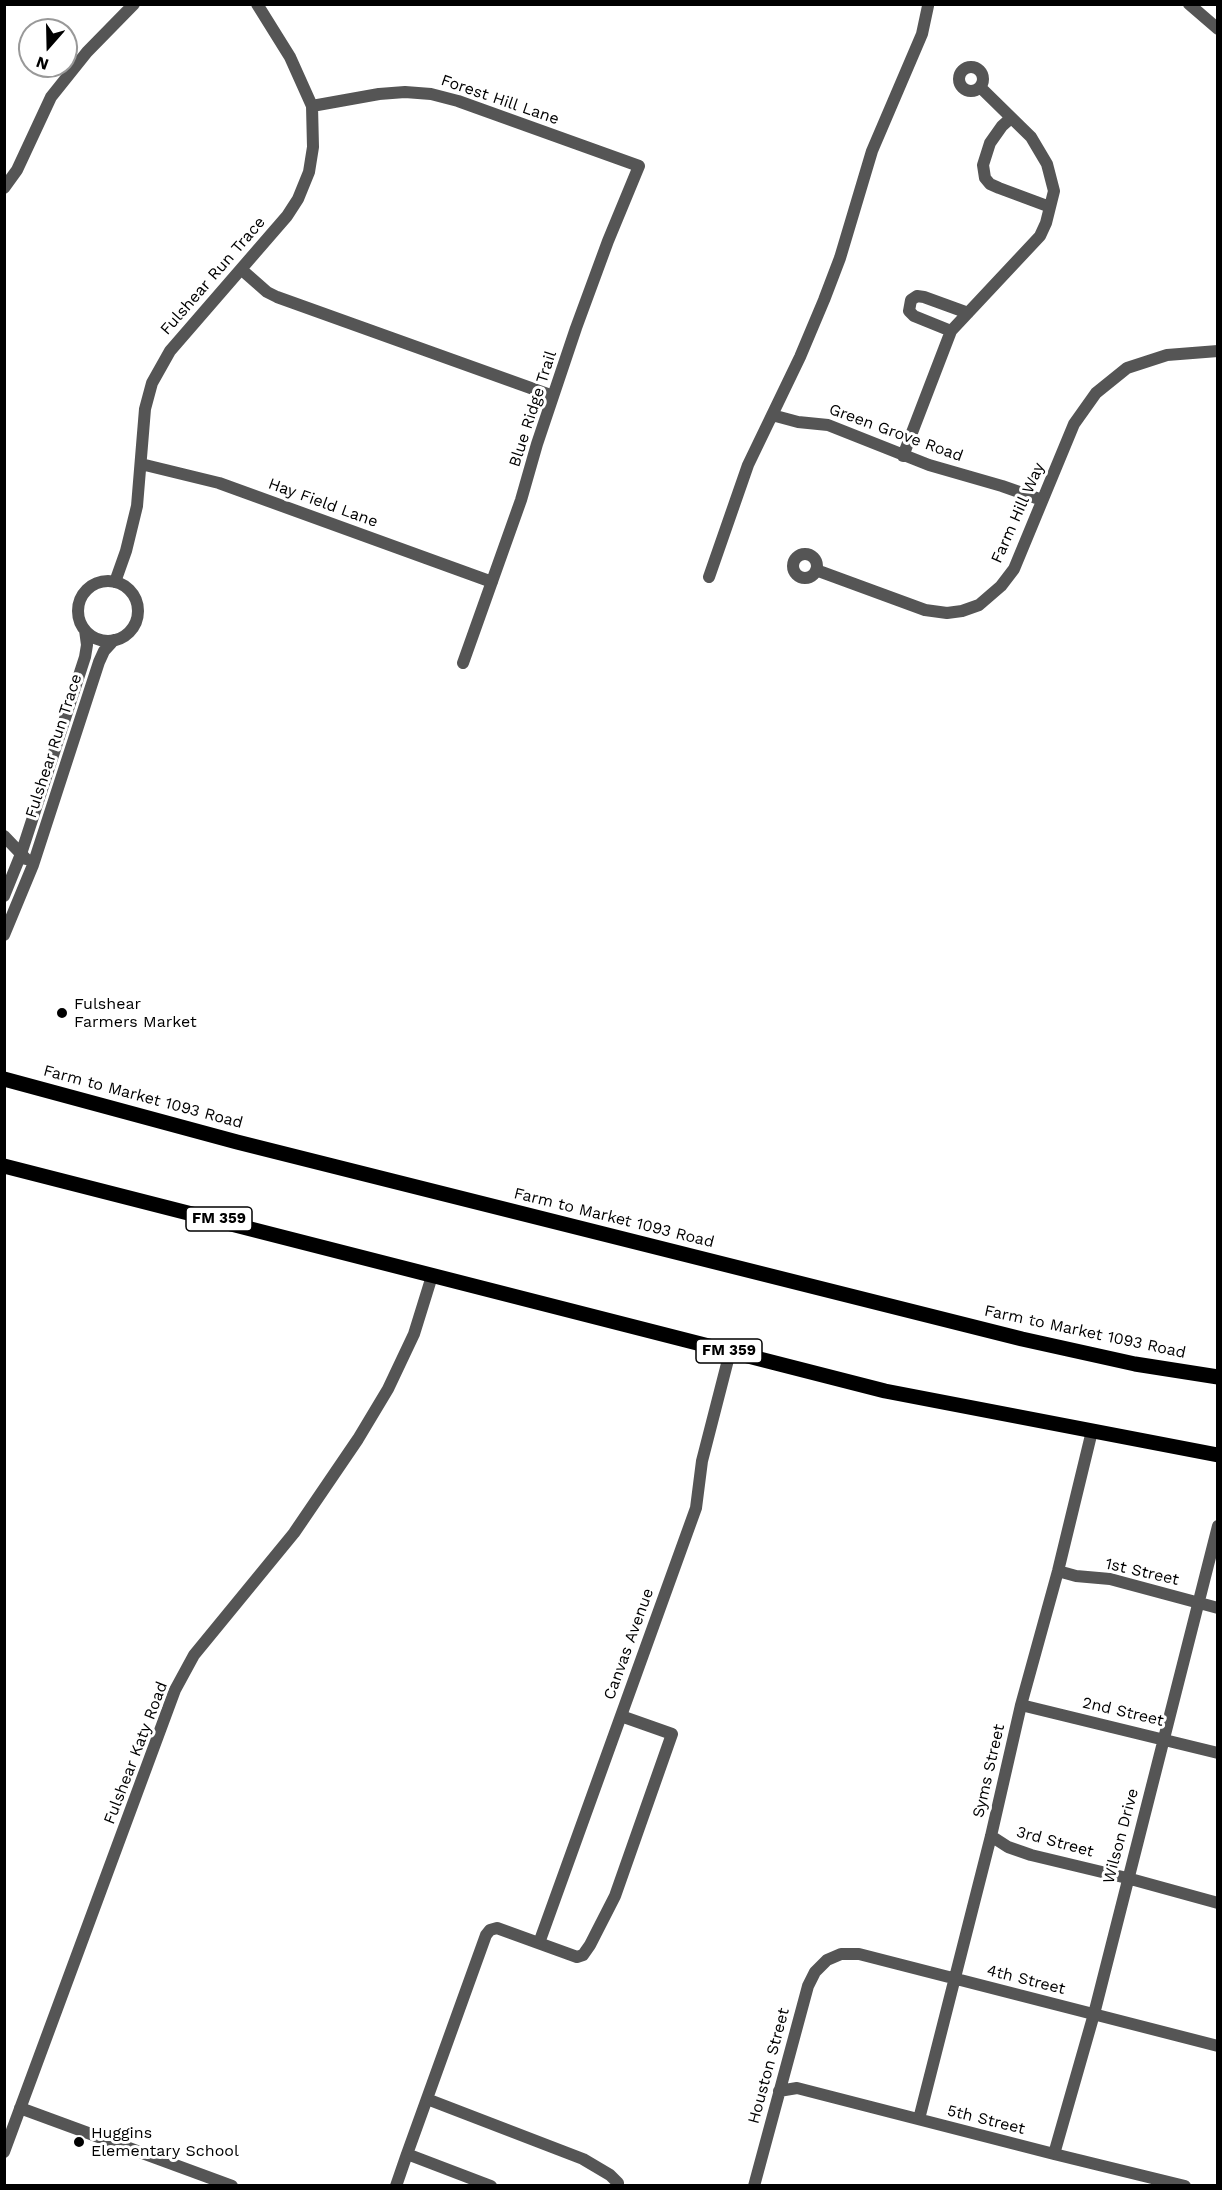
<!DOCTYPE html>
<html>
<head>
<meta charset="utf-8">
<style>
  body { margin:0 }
  #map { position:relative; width:1222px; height:2190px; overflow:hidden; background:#fff; font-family:"Work Sans",sans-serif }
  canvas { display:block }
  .frame { position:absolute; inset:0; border:6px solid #000; pointer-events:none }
  .north { position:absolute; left:18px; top:18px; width:60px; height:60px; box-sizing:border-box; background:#fff; border:2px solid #999; border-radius:50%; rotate:200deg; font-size:16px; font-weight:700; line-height:24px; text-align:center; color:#000 }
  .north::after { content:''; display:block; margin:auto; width:21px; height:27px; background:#000; clip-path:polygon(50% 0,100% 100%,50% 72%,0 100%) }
</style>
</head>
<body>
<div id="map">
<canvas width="1222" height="2190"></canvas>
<div class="frame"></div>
<div class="north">N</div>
</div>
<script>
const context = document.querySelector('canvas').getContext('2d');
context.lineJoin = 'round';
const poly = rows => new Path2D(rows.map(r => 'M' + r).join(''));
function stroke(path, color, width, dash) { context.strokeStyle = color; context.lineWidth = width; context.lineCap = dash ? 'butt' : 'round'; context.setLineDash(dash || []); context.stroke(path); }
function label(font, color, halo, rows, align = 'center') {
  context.font = font + ' "Work Sans",sans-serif'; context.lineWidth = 6; context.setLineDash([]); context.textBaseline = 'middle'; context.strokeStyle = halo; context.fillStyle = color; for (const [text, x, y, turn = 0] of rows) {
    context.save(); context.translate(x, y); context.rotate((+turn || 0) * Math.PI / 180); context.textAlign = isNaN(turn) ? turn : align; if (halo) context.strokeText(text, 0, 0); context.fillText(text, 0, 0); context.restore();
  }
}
const minor = poly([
  [1189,4,1218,29],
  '959 79a12 12 0 1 1 24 0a12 12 0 1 1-24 0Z',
  [312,106,379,94,405,92,431,94,458,101,639,166,608,241,576,328,537,444,521,500,463,663],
  [1011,118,1002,126,990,143,983,165,985,178,990,184,999,188,1050,207],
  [4,188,17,170,51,97,87,52,134,4],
  [242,270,267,292,277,297,553,396],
  [951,331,914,316,909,311,911,300,917,296,924,297,968,313],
  [772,415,798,422,828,425,929,465,1002,486,1042,500],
  [903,456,951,331,1040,236,1046,223,1054,191,1047,164,1031,137,980,87],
  [141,464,219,483,492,582],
  '793 566a12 12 0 1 1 24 0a12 12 0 1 1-24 0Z',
  [816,570,925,610,947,613,962,611,979,605,1001,586,1014,569,1074,424,1096,393,1127,368,1167,355,1218,351],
  [709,577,748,465,800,357,824,300,840,258,872,151,922,34,928,6],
  '78 611a30 30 0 1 1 60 0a30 30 0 1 1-60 0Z',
  [115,582,126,551,137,506,145,409,152,383,170,351,287,216,298,199,309,172,313,147,312,106,290,57,257,4],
  [4,836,26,859],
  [4,896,21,854,85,657,87,645,85,630],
  [4,935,33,865,99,662,104,651,114,640],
  [1058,1571,1076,1576,1110,1579,1218,1608],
  [1021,1705,1218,1753],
  [991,1836,1008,1847,1031,1855,1127,1878,1218,1903],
  [539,1943,696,1508,702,1461,730,1352],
  [779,2091,797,2088,1054,2154,1185,2186],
  [427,2099,583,2159,610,2175,618,2183,617,2186],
  [20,2108,232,2186],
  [919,2119,991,1836,1021,1705,1058,1571,1092,1431],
  [4,2152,175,1690,194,1655,294,1533,358,1439,388,1389,414,1334,432,1276],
  [1054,2154,1094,2014,1218,1526],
  [396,2186,407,2154],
  [491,2186,407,2154,486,1935,490,1930,497,1928,577,1957,583,1955,590,1945,615,1896,672,1734,621,1716],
  [754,2186,808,1986,815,1972,827,1960,841,1954,859,1954,1218,2046]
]);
const major = poly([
  [4,1079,237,1142,1022,1339,1135,1364,1218,1377],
  [4,1166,885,1391,1218,1455]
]);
const markers = [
  [62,1013,6,"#000"],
  [79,2142,6,"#000"]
];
const shields = [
  [219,1219,66],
  [729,1351,66]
];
const shieldNames = [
  ["FM 359",219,1219],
  ["FM 359",729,1351]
];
const streetNames = [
  ["Forest Hill Lane",500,100,19],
  ["Fulshear Run Trace",213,276,-49],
  ["Blue Ridge Trail",533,409,-72],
  ["Green Grove Road",896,433,20],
  ["Hay Field Lane",323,503,20],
  ["Farm Hill Way",1018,513,-66],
  ["Fulshear Run Trace",54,746,-72],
  ["Farm to Market 1093 Road",143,1097,15],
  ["Farm to Market 1093 Road",614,1218,14],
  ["Farm to Market 1093 Road",1085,1332,12],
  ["1st Street",1142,1572,13],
  ["Canvas Avenue",629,1644,-70],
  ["2nd Street",1123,1712,13],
  ["Fulshear Katy Road",136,1753,-69],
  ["Syms Street",989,1771,-77],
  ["Wilson Drive",1121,1836,-75],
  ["3rd Street",1055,1842,15],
  ["4th Street",1026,1980,14],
  ["Houston Street",769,2066,-75],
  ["5th Street",986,2120,14]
];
const poiNames = [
  ["Fulshear",74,1004],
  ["Farmers Market",74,1022],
  ["Huggins",91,2133],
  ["Elementary School",91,2151]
];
stroke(minor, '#555', 12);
stroke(major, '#000', 15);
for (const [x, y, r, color] of markers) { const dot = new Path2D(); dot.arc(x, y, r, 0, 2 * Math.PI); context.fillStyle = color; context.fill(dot); stroke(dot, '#fff', 2); }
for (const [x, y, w] of shields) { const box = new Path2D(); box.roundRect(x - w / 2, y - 12, w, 24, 4.5); context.fillStyle = '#fff'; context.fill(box); stroke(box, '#000', 1.5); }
label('bold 15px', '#000', null, shieldNames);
label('16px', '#000', '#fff', streetNames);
label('16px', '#000', '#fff', poiNames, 'left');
</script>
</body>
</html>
